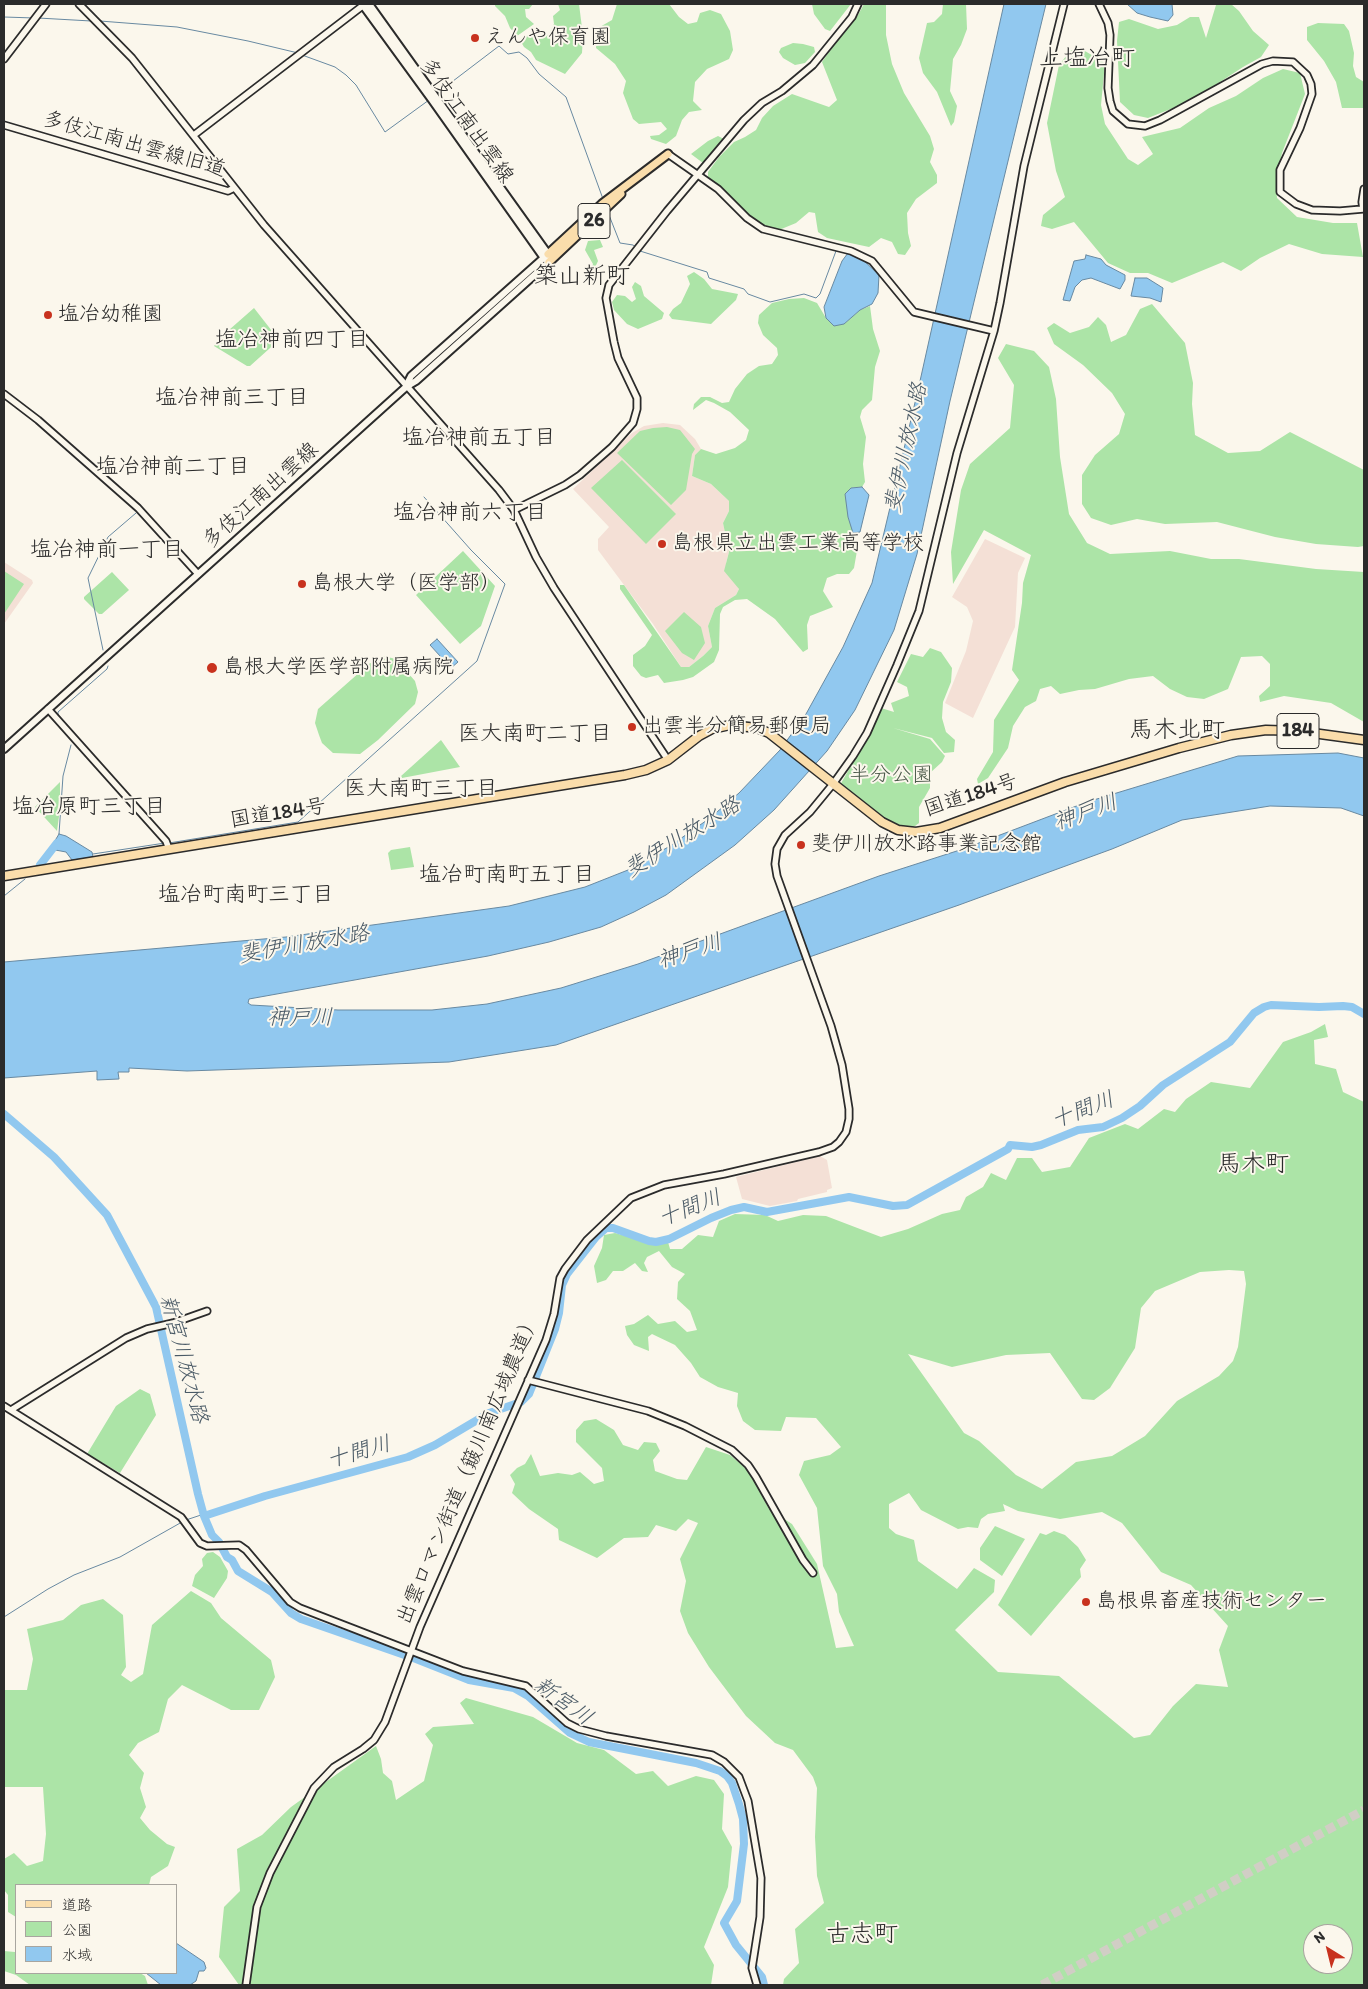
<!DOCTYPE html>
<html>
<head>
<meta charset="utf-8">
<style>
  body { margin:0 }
  #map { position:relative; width:1368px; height:1989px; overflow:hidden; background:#fbf7ec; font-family:Itim,"Klee One",sans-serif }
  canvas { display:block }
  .frame { position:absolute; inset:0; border:5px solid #2b2b2b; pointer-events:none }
  .legend { position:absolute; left:15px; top:1884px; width:162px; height:90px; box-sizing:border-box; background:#fbf7ec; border:1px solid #a8a59f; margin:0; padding:6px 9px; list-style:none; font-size:15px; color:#2b2b2b }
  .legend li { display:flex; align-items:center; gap:10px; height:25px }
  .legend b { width:25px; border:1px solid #a8a59f }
  .north { position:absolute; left:1303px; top:1924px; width:50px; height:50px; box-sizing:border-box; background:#fbf7ec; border:1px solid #a8a59f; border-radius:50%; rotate:324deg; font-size:14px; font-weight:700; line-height:20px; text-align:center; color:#2b2b2b }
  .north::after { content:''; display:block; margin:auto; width:18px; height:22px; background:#c8321e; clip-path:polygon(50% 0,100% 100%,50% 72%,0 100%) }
</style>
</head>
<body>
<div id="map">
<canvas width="1368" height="1989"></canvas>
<div class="frame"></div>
<ul class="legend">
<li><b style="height:6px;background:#faddab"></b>道路</li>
<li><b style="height:14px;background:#ace4a7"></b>公園</li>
<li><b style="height:14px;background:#91c8ef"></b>水域</li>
</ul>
<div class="north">N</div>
</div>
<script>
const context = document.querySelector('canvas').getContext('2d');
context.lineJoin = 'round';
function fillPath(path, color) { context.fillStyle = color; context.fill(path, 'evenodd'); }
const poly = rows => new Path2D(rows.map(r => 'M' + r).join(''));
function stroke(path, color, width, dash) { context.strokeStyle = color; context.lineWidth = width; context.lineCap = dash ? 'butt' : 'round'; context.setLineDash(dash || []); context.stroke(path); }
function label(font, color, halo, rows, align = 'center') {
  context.font = font + ' Itim,"Klee One",sans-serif'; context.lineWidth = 4; context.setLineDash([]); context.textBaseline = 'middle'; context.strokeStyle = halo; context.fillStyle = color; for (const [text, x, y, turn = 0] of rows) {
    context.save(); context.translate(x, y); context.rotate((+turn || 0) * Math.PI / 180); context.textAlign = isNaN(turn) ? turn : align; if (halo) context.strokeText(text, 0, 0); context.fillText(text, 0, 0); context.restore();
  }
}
const built = poly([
  [663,423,680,425,695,439,701,449,695,455,692,476,711,484,729,501,729,511,723,523,729,552,726,563,739,589,736,595,715,608,708,626,712,647,703,656,689,667,681,667,653,624,598,550,598,539,609,527,573,489,632,433,644,426],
  [985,539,1025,558,1018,573,1015,627,973,718,945,703,966,651,973,621,967,607,952,597],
  [4,562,32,580,33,583,4,624],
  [820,1156,827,1160,832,1188,827,1190,827,1192,798,1199,797,1201,770,1206,742,1199,736,1177]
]);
const green = poly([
  [495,4,533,4,529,9,525,9,526,17,534,24,517,36,510,28,505,16,495,6],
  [558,4,579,4,583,36,582,53,565,74,536,60,531,52,524,47,520,40,534,31,543,38,549,34,554,24,553,16,560,10],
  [617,4,669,4,679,17,688,24,697,22,700,13,710,10,721,14,730,31,733,50,729,59,707,69,695,82,693,101,702,110,689,112,682,120,676,136,666,144,651,139,650,136,659,135,667,129,661,122,639,124,633,119,623,93,626,81,615,64,596,48,598,28,612,20],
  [812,4,851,4,830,31,825,29,814,14],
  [864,4,886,4,886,35,892,64,904,93,930,136,934,149,930,162,937,175,937,183,916,199,907,213,908,233,911,246,905,255,898,254,892,242,881,238,869,247,827,238,818,232,815,213,809,212,796,223,779,230,764,227,737,206,708,178,708,172,719,157,734,142,745,137,756,130,762,118,773,106,792,94,829,107,837,100,822,62,841,34,858,15],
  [943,4,966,4,967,29,961,45,953,59,950,91,957,106,954,122,951,126,937,92,923,73,919,58,927,23,934,22,942,14],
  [1221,4,1231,4,1239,11,1253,31,1269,45,1261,57,1243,67,1191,101,1148,118,1134,115,1120,102,1117,41,1119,22,1129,19,1158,29,1177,25,1190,17,1199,17,1206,38,1216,5],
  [1318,23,1344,24,1349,31,1354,53,1353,66,1356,77,1364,82,1364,108,1342,108,1336,82,1324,61,1307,40,1307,27],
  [793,43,803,44,814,47,815,52,805,63,795,65,783,58,779,52,781,48],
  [1071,50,1085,51,1105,63,1101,105,1105,124,1128,159,1138,165,1153,154,1142,137,1180,128,1209,108,1236,96,1263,78,1283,69,1300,73,1305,94,1282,153,1276,181,1277,198,1297,217,1333,223,1357,223,1363,257,1322,254,1289,244,1260,258,1241,271,1223,262,1172,283,1148,273,1130,273,1108,263,1074,222,1052,229,1041,226,1043,215,1065,197,1056,171,1047,123,1059,65],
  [718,136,724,139,703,163,691,154,708,141],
  [600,240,603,247,594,250,598,261,592,274,590,273,593,264,585,250,588,241],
  [694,272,704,279,712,289,738,294,736,300,711,324,672,319,669,315,673,309,681,303,690,284,687,276],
  [635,282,641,286,644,296,664,313,662,319,638,329,627,324,614,310,612,302,617,295,625,296,632,302,636,299,632,287],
  [804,298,817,303,826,318,844,324,860,310,870,306,873,329,880,351,875,367,872,400,862,410,860,417,866,437,863,464,865,482,862,487,851,488,848,517,858,545,854,568,849,574,837,574,827,578,823,591,833,607,810,616,807,625,808,649,803,652,775,619,747,599,735,600,723,607,720,614,719,650,714,662,693,677,683,680,664,683,658,675,646,678,641,676,633,666,633,655,645,646,652,635,620,589,620,585,624,585,681,667,689,667,703,656,712,647,708,626,715,608,736,595,739,589,724,571,729,552,723,523,729,511,729,501,711,484,692,476,695,455,701,449,716,454,735,448,746,440,749,430,730,412,714,403,706,400,693,410,694,404,701,397,710,397,722,403,729,402,735,389,747,374,759,366,772,364,778,355,777,348,763,335,758,323,759,315,772,303,789,299],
  [1152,304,1185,343,1193,383,1192,404,1195,435,1228,453,1260,451,1290,432,1364,470,1364,546,1358,547,1316,544,1275,537,1217,522,1165,524,1137,519,1111,525,1091,518,1082,504,1082,475,1095,455,1119,434,1125,414,1112,393,1083,365,1054,344,1047,328,1054,323,1070,333,1089,327,1098,317,1106,325,1111,342,1126,335,1140,309],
  [254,308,279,340,250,366,247,366,214,346,221,337],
  [1006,344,1034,351,1049,367,1056,399,1060,457,1069,514,1087,543,1110,554,1170,551,1211,559,1239,559,1316,569,1364,572,1364,722,1331,703,1284,696,1260,702,1259,696,1270,686,1270,664,1262,656,1241,657,1228,689,1204,699,1187,697,1170,689,1153,676,1129,679,1095,689,1079,690,1060,694,1051,686,1040,689,1036,701,1025,707,1013,726,1008,748,988,778,978,784,977,779,993,752,994,720,1019,680,1012,670,1022,603,1023,583,1031,555,984,530,953,584,951,552,961,490,970,464,1010,428,1014,385,998,358],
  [667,427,680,430,695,449,692,454,686,490,671,505,617,453,640,431,653,428],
  [622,460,676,514,646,544,591,488],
  [463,551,495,586,481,626,460,644,416,595],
  [4,571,24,584,4,614],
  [112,572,129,590,102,614,99,614,84,599,84,597],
  [684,612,701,627,705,643,694,660,682,653,665,631],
  [930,648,941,652,952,668,951,682,943,702,942,718,946,732,955,740,954,752,944,753,932,738,893,728,930,739,945,756,942,762,930,773,930,788,919,807,919,823,911,829,888,823,840,785,863,745,881,708,894,712,891,703,909,696,907,687,897,682,911,654,923,657],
  [383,656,396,659,415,681,418,692,415,704,378,740,360,754,333,753,322,743,319,735,315,723,318,709,369,664],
  [441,740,460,767,402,778,401,776],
  [60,782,60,809,57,831,35,807],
  [410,847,414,867,391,870,388,853,391,850],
  [1325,1024,1328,1037,1314,1040,1315,1064,1336,1069,1343,1092,1364,1102,1364,1985,783,1985,784,1979,799,1963,795,1929,824,1903,817,1876,815,1837,817,1788,813,1777,793,1750,775,1743,746,1716,709,1667,688,1633,680,1611,686,1581,680,1559,698,1523,688,1519,676,1531,656,1525,648,1537,624,1538,597,1558,559,1540,558,1529,529,1509,512,1493,515,1484,510,1475,517,1468,525,1464,531,1454,540,1476,558,1473,572,1475,580,1472,594,1484,604,1481,602,1468,576,1442,576,1430,584,1421,596,1419,614,1430,623,1445,638,1450,644,1442,656,1443,660,1451,653,1460,655,1471,677,1479,687,1480,706,1447,730,1455,748,1470,769,1509,792,1524,817,1564,836,1648,854,1646,839,1612,837,1594,823,1566,817,1508,799,1475,804,1461,830,1455,841,1447,816,1418,786,1417,781,1431,755,1430,743,1421,737,1406,738,1393,718,1387,700,1377,691,1363,675,1345,652,1334,648,1337,649,1351,634,1345,627,1335,625,1326,634,1324,648,1315,658,1324,675,1321,687,1332,697,1330,690,1311,677,1299,678,1282,685,1274,672,1267,659,1251,647,1257,644,1263,648,1272,642,1271,635,1263,623,1271,613,1271,606,1280,597,1283,594,1266,602,1248,604,1235,615,1233,651,1243,668,1242,670,1249,682,1249,698,1235,713,1237,719,1221,735,1214,765,1215,778,1221,803,1215,826,1216,881,1237,908,1229,942,1214,960,1210,966,1197,983,1187,991,1173,1006,1180,1017,1158,1032,1158,1042,1172,1070,1167,1089,1138,1125,1124,1138,1129,1164,1109,1175,1112,1186,1099,1211,1082,1250,1088,1283,1042,1311,1032],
  [1229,1270,1244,1271,1246,1284,1238,1347,1233,1361,1219,1376,1177,1401,1145,1436,1112,1456,1076,1462,1042,1489,1016,1475,979,1441,964,1433,908,1354,952,1367,1006,1355,1050,1353,1082,1399,1094,1400,1110,1388,1135,1348,1141,1308,1155,1291,1200,1272],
  [909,1493,921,1510,958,1529,968,1527,978,1528,981,1519,988,1514,1005,1511,1003,1504,1018,1511,1060,1519,1102,1512,1122,1523,1161,1572,1191,1585,1228,1626,1219,1650,1228,1687,1196,1684,1173,1706,1150,1735,1134,1738,1059,1676,998,1672,955,1630,994,1592,995,1580,974,1568,957,1589,918,1561,914,1540,896,1534,889,1528,889,1504],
  [1313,1934,1343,1934,1343,1964,1313,1964],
  [140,1389,150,1394,156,1415,120,1473,87,1454,116,1406],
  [995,1526,1025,1539,1002,1576,980,1560,980,1548],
  [1054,1531,1065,1535,1078,1547,1086,1560,1080,1569,1081,1577,1031,1636,998,1605,1040,1533,1046,1535],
  [213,1552,220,1557,228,1571,227,1578,214,1598,192,1586,195,1575,203,1566,202,1559,207,1553],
  [191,1591,211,1603,221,1618,271,1660,275,1677,259,1710,231,1710,182,1685,168,1699,159,1732,138,1743,129,1755,144,1773,140,1788,146,1807,140,1818,150,1830,167,1844,175,1847,168,1866,151,1877,149,1885,16,1885,16,1917,8,1912,8,1895,4,1890,4,1859,14,1853,27,1866,43,1861,46,1834,43,1787,4,1787,4,1690,27,1690,33,1659,27,1629,63,1620,81,1605,103,1599,123,1615,126,1667,121,1675,131,1682,143,1674,152,1625],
  [466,1698,533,1717,577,1743,604,1750,636,1774,653,1771,668,1786,696,1776,714,1780,724,1794,722,1829,732,1847,728,1887,704,1947,714,1965,711,1985,239,1985,219,1957,224,1907,240,1891,237,1849,262,1835,291,1807,376,1746,381,1759,383,1773,392,1781,396,1800,424,1781,433,1745,425,1734,433,1727,474,1724,460,1703],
  [16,1950,16,1973,140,1973,145,1976,148,1985,30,1985,16,1975,4,1971,4,1951,15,1952]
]);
const water = poly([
  [1004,4,1046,4,950,401,917,554,894,630,855,710,827,751,774,810,735,845,666,895,634,912,601,927,549,942,488,956,249,999,248,1003,251,1005,338,1010,432,1010,487,1004,561,988,638,964,879,876,963,849,1087,802,1238,756,1338,753,1364,758,1364,816,1341,808,1270,806,1182,820,1112,849,959,905,556,1045,449,1062,187,1071,129,1068,129,1072,118,1072,119,1079,97,1080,97,1071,4,1078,4,962,286,937,509,906,585,887,628,870,670,846,710,818,739,793,780,750,806,714,843,647,872,583,918,390,1004,4],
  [1127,4,1172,4,1173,15,1168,21,1150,17,1137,13,1127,4],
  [848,253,861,258,879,275,878,293,872,304,860,310,844,324,834,326,826,318,824,307,842,261,848,253],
  [1086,255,1101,259,1106,265,1125,275,1125,280,1120,289,1091,278,1082,280,1075,287,1070,301,1063,300,1074,261,1085,259,1086,255],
  [1135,278,1147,278,1163,288,1161,302,1150,298,1131,296,1135,278],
  [862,487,869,495,860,532,853,533,848,517,845,494,851,488,862,487],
  [437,639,458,662,451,668,430,645,437,639],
  [59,834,66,836,92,852,93,857,72,860,66,852,50,849,59,834],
  [176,1943,204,1962,206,1968,204,1971,199,1971,196,1981,190,1985,161,1985,146,1973,176,1973,176,1943]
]);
const stream = poly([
  [4,17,34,18],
  [38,18,91,21],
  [100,21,177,27,248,41,298,53],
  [302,55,335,67,346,75,356,85,385,132,429,100],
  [436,94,499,46,508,54,519,52,527,58,539,74,566,97,603,199],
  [607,210,620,243,633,245,637,248],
  [640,251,707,272,709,278,744,289,748,294,770,302,804,294,816,298,820,294,836,251],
  [103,650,88,578,108,537,136,513],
  [75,735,58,715,58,712,107,669,108,666],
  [59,834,63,776,71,745],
  [169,843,298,822,477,661,505,584,471,550,424,497],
  [93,854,165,843],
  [4,896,25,879],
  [186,1520,204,1514],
  [4,1617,48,1589,74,1575,120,1557,182,1522]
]);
const river = poly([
  [40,865,57,843],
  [4,1114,54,1157,107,1215,156,1307,198,1494,204,1516,265,1496,408,1457,435,1445,489,1413,521,1402,529,1394,555,1329,559,1313,562,1285,567,1274,596,1237,606,1228,613,1228,649,1241,656,1242,669,1239,711,1218,731,1210,744,1207,767,1212,849,1197,893,1206,907,1205,1008,1149,1010,1145,1032,1147,1041,1145,1078,1130,1103,1127,1122,1118,1140,1106,1163,1085,1230,1042,1254,1013,1264,1007,1271,1005,1319,1007,1343,1006,1352,1007,1364,1014],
  [204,1516,212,1535,219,1542,227,1557,232,1560,238,1571,272,1592,291,1613,301,1619,416,1659,469,1680,514,1688,528,1696,570,1733,589,1742,696,1763,720,1771,727,1776,732,1783,739,1804,743,1819,744,1844,737,1901,724,1923,736,1945,762,1977,764,1985]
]);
const motorwayTunnel = poly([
  [1042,1985,1364,1810]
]);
const tertiary = poly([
  [79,4,132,58,264,225,499,490,514,510,536,557,554,588,668,760],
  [1099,4,1108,23,1110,35,1108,88,1110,101,1113,111,1128,124,1145,126,1160,120,1262,64,1273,61,1293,62,1307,75,1311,84,1312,94,1300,128,1280,170,1280,192,1296,204,1312,210,1340,211,1363,209,1362,202,1364,189],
  [4,59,46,4],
  [4,125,228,191,234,188],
  [194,135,365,4],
  [668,154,718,189,747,218,763,229,851,251,872,261,914,312,994,331],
  [4,394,38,420,138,508,198,574],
  [514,510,565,485,580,475,612,447,633,423,637,409,637,398,618,358,614,342,606,298,609,285,667,211,744,120,762,103,782,91,813,65,852,17,858,4],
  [48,709,166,841,169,849],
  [528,1380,648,1411,685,1426,732,1450,748,1465,756,1477,803,1560,813,1573],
  [4,1406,181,1517,200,1543,207,1546,239,1545,246,1550,290,1602,300,1608,463,1671,526,1686,567,1723,579,1729,606,1736,712,1755,724,1762,739,1777,748,1801,761,1878,760,1917,752,1968,757,1985],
  [11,1410,126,1338,147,1329,173,1323,207,1311],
  [246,1985,257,1907,270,1873,314,1788,334,1767,363,1749,374,1740,385,1722,420,1627,546,1340,554,1314,560,1278,565,1269,587,1240,631,1198,664,1185,724,1174,819,1152,833,1147,839,1142,846,1132,849,1119,849,1109,842,1065,831,1026,777,876,775,864,777,849,785,835,810,812,833,784,853,756,867,733,897,665,919,611,957,453,994,331,1000,303,1024,166,1064,4]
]);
const secondary = poly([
  [362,4,432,100,544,258,549,262],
  [369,4,548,254,549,257],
  [406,386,411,376,547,255],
  [4,749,406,387,416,381,549,262]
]);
const primary = poly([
  [548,254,602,204,668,154],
  [549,262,621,194]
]);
const trunk = poly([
  [4,876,625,775,646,770,668,760,699,736,712,729,730,725,757,728,769,733,882,822,898,830,916,832,940,828,1065,782,1179,748,1231,735,1266,730,1298,731,1364,740]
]);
const markers = [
  [475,38,5,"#c8321e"],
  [48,315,5,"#c8321e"],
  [662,544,5,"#c8321e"],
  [302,584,5,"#c8321e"],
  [212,668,6,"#c8321e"],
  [632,727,5,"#c8321e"],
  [801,845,5,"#c8321e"],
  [1086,1602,5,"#c8321e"]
];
const shields = [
  [594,221,32],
  [1298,731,42]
];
const shieldNames = [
  ["26",594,221],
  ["184",1298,731]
];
const poiNames = [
  ["えんや保育園",485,38],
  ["塩冶幼稚園",58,315],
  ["島根県立出雲工業高等学校",672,544],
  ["島根大学（医学部）",312,584],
  ["島根大学医学部附属病院",223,668],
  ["出雲半分簡易郵便局",642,727],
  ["斐伊川放水路事業記念館",811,845],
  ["島根県畜産技術センター",1096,1602]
];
const streetNames = [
  ["多伎江南出雲線",466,121,55],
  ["多伎江南出雲線旧道",134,145,16],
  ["多伎江南出雲線",261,496,-42],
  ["国道184号",971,796,-18],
  ["国道184号",278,814,-9],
  ["出雲ロマン街道（簸川南広域農道）",469,1469,-67]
];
const parkNames = [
  ["半分公園",891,776]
];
const neighbourhoodNames = [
  ["塩冶神前四丁目",292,340],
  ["塩冶神前三丁目",232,398],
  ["塩冶神前五丁目",479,438],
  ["塩冶神前二丁目",173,467],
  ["塩冶神前六丁目",470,513],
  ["塩冶神前一丁目",107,550],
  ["医大南町二丁目",535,734],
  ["医大南町三丁目",421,789],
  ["塩冶原町三丁目",89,807],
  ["塩冶町南町五丁目",507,875],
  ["塩冶町南町三丁目",246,895]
];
const waterNames = [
  ["斐伊川放水路",907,448,-78],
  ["神戸川",1086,813,-20],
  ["斐伊川放水路",683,838,-32],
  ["斐伊川放水路",304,945,-10],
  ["神戸川",690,952,-18],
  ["神戸川",300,1018],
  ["十間川",1083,1111,-21],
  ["十間川",690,1209,-21],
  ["新宮川放水路",183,1359,75],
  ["十間川",359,1453,-16],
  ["新宮川",563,1702,36]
];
const quarterNames = [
  ["上塩冶町",1087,59],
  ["築山新町",582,277],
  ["馬木北町",1177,731],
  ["馬木町",1253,1165],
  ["古志町",862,1935]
];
fillPath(built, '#f4e0d6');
fillPath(green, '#ace4a7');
fillPath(water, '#91c8ef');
stroke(water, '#6889a1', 1);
stroke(stream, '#6889a1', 1);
stroke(river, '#91c8ef', 8);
stroke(motorwayTunnel, '#d1cec5', 9, [9, 4.5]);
stroke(tertiary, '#2b2b2b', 9);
stroke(secondary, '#2b2b2b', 10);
stroke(primary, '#2b2b2b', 11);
stroke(trunk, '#2b2b2b', 11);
stroke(tertiary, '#fbf7ec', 5.5);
stroke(secondary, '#fbf7ec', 6);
stroke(primary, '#faddab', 7);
stroke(trunk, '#faddab', 8);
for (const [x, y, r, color] of markers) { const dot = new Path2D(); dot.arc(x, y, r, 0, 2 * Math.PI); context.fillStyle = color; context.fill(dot); stroke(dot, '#fbf7ec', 2); }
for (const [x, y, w] of shields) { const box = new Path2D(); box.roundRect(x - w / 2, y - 17.5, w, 35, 4); context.fillStyle = '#fbf7ec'; context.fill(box); stroke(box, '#2b2b2b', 1); }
label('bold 20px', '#2b2b2b', null, shieldNames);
label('21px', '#2b2b2b', '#fbf7ec', poiNames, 'left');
label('21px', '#2b2b2b', '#fbf7ec', streetNames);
label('21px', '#4b594a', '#fbf7ec', parkNames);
label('22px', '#2b2b2b', '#fbf7ec', neighbourhoodNames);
label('italic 22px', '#4a5a66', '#fbf7ec', waterNames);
label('24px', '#2b2b2b', '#fbf7ec', quarterNames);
</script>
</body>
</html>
